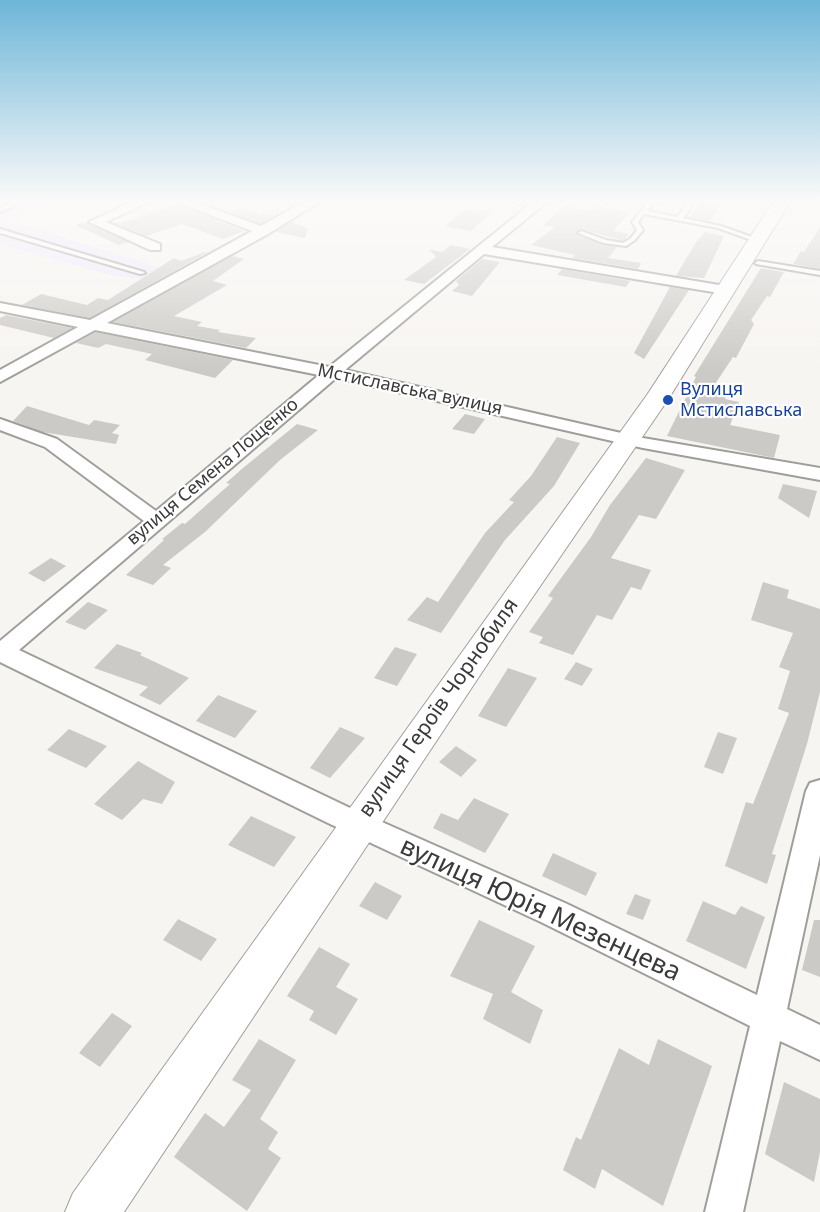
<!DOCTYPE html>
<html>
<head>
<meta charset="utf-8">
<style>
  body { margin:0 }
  canvas { display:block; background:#f7f5f1 }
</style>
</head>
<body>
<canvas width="820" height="1212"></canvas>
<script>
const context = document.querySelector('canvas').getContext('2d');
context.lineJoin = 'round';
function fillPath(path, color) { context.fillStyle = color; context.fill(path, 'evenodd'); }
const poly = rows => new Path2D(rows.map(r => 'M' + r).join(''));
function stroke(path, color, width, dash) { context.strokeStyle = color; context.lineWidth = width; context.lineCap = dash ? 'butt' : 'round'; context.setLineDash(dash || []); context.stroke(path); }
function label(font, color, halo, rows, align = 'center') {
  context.font = font + ' "Noto Sans",sans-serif'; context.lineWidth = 4.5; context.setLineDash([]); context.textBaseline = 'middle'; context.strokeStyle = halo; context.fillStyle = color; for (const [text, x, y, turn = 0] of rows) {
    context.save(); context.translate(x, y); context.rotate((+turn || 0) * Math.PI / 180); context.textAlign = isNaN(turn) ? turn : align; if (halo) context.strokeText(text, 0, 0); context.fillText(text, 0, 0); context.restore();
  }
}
const industrial = poly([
  [0,202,58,202,8,220,164,269,179,269,162,280,114,276,0,244]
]);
const building = poly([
  [701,202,723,202,710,221,689,217],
  [176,204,211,218,244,231,223,239,182,224,146,236,112,222,120,223],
  [564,206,593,211,597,206,630,212,613,231,629,234,623,241,582,229,576,234,602,245,617,247,608,258,641,263,638,269,572,258,575,255,531,245,555,227,543,225],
  [241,208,260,215,266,213,274,216,261,224,229,212],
  [467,208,492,212,471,231,445,226],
  [87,222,88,224,128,242,119,245,75,225],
  [291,222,308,228,305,238,276,232],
  [820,227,820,269,793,264,801,251,804,252],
  [705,232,724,236,704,278,676,276,696,242],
  [451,245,470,249,424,284,404,280,436,257,429,249,442,252],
  [205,252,208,252,90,318,22,305,41,294,87,305,98,298,108,300,174,258,181,261],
  [232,256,244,259,213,281,227,285,174,316,202,322,197,326,220,330,218,332,256,338,246,348,113,322],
  [482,259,500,262,472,296,452,291,459,285,456,281],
  [761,268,784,272,770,297,767,296,751,320,754,324,736,358,733,357,713,387,729,390,725,399,739,402,730,425,780,435,774,458,667,436,696,377,694,376],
  [562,269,630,281,626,287,557,275],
  [670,287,689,290,644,359,634,353],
  [6,315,72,328,54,338,0,325,0,318],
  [95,332,233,360,215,378,145,360,152,354,106,344,98,348,76,343],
  [27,406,89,425,94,420,120,425,112,433,119,435,116,444,42,432,13,421],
  [465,414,485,419,474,434,452,429],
  [297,424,318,430,280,460,205,532,163,565,171,568,153,585,126,575,164,540,162,539,182,523,185,524,230,484,226,483,243,468],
  [557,437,580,443,554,486,505,540,441,633,407,620,427,597,438,602,485,533,514,502,509,500,531,476],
  [646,458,685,470,656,519,639,515,611,558,651,570,641,590,631,587,612,620,597,615,573,655,539,643,543,637,529,632,553,598,548,596,591,537,610,505],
  [783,484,817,491,809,518,778,498],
  [51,558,66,566,44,582,28,573],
  [763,582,789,590,787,598,820,609,820,692,807,744,772,854,776,855,767,884,725,866,746,802,753,804,789,713,778,709,790,671,779,667,793,633,751,620],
  [88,602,108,610,85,630,65,622],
  [117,644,142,653,140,655,189,678,160,705,139,695,148,687,94,668],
  [395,647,417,654,397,686,374,678],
  [576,662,593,669,582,686,564,679],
  [508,668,537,678,506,727,478,716],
  [218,695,257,711,235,738,196,721],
  [340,727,365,738,330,778,310,768],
  [69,729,107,746,86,768,47,750],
  [718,732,737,738,723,774,704,767],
  [456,746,477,760,461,777,439,762],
  [138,761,175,782,162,804,143,799,122,820,94,804],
  [474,798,509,814,485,853,433,828,441,813,458,820],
  [251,816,296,837,274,867,228,845],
  [553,853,597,873,586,896,542,876],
  [375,882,402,896,387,920,359,906],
  [635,894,651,900,643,920,626,914],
  [703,901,735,915,741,906,765,917,746,969,686,941],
  [178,919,217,939,201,961,163,940],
  [479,920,535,946,511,992,543,1010,530,1044,483,1019,493,994,450,976],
  [814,920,820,920,820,977,802,970],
  [319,947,350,964,336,987,358,999,336,1035,309,1020,314,1011,287,996],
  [112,1013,132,1026,100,1067,79,1053],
  [259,1039,296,1060,260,1119,278,1132,268,1149,281,1158,247,1211,174,1157,205,1113,224,1127,251,1090,232,1080],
  [658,1039,712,1066,663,1206,602,1169,595,1189,563,1170,576,1137,581,1140,619,1048,649,1065],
  [784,1082,820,1099,820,1152,814,1182,765,1154]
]);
const service = poly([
  [14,202,20,203,0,212,0,208,14,202],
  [512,202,526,202,539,206,536,208,512,202],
  [648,202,654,202,647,211,677,217,689,202,695,202,683,218,721,226,760,240,757,242,718,228,644,214,638,222,643,230,635,240,626,246,603,243,578,233,581,231,606,240,623,243,631,238,637,230,632,222,648,202],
  [0,229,144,272,145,273,140,274,0,233,0,229],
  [758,261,820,271,820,275,756,264,755,263,758,261]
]);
const minor = poly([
  [132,202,149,202,106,222,160,244,160,250,150,250,89,222,132,202],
  [176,202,195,202,261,226,303,202,319,202,268,234,107,323,329,367,533,202,547,202,492,247,725,286,732,290,725,294,484,254,345,370,643,438,820,468,820,480,643,448,336,378,19,650,348,807,565,903,757,995,806,791,810,783,820,780,820,855,787,1009,820,1025,820,1060,780,1041,743,1212,705,1212,750,1026,543,923,328,823,0,662,0,641,144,521,45,447,0,430,0,419,57,439,156,511,319,375,95,330,0,382,0,370,78,327,0,311,0,303,90,320,252,231,176,202],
  [640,202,657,202,657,203,651,207,640,202]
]);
const secondary = poly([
  [773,202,790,202,669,398,508,633,124,1212,65,1212,73,1193,647,395,773,202]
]);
const markers = [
  [668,400,6,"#1a4fb4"]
];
const farStreetnames = [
  ["Мстиславська вулиця",410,390,12],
  ["вулиця Семена Лощенко",213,472,-40]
];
const farTransitnames = [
  ["Вулиця",680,390],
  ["Мстиславська",680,411]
];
const streetNames = [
  ["вулиця Героїв Чорнобиля",439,708,-55]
];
const nearStreetnames = [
  ["вулиця Юрія Мезенцева",540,910,25]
];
fillPath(industrial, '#eee7fd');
fillPath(building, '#cccac6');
stroke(service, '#a09e9a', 4);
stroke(minor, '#a09e9a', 4);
stroke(secondary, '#a09e9a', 2);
fillPath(service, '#fff');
fillPath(minor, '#fff');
fillPath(secondary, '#fff');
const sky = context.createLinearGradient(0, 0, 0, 372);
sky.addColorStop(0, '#6db6d8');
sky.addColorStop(0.54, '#fbfaf9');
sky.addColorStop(1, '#fbfaf900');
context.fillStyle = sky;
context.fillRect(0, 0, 820, 372);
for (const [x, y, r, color] of markers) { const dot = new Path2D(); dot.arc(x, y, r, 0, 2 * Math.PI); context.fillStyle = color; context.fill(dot); stroke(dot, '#fff', 2); }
label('18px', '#3b3a39', '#fff', farStreetnames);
label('18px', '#164399', '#fff', farTransitnames, 'left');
label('21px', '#3b3a39', '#fff', streetNames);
label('26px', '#3b3a39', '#fff', nearStreetnames);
</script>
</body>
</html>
